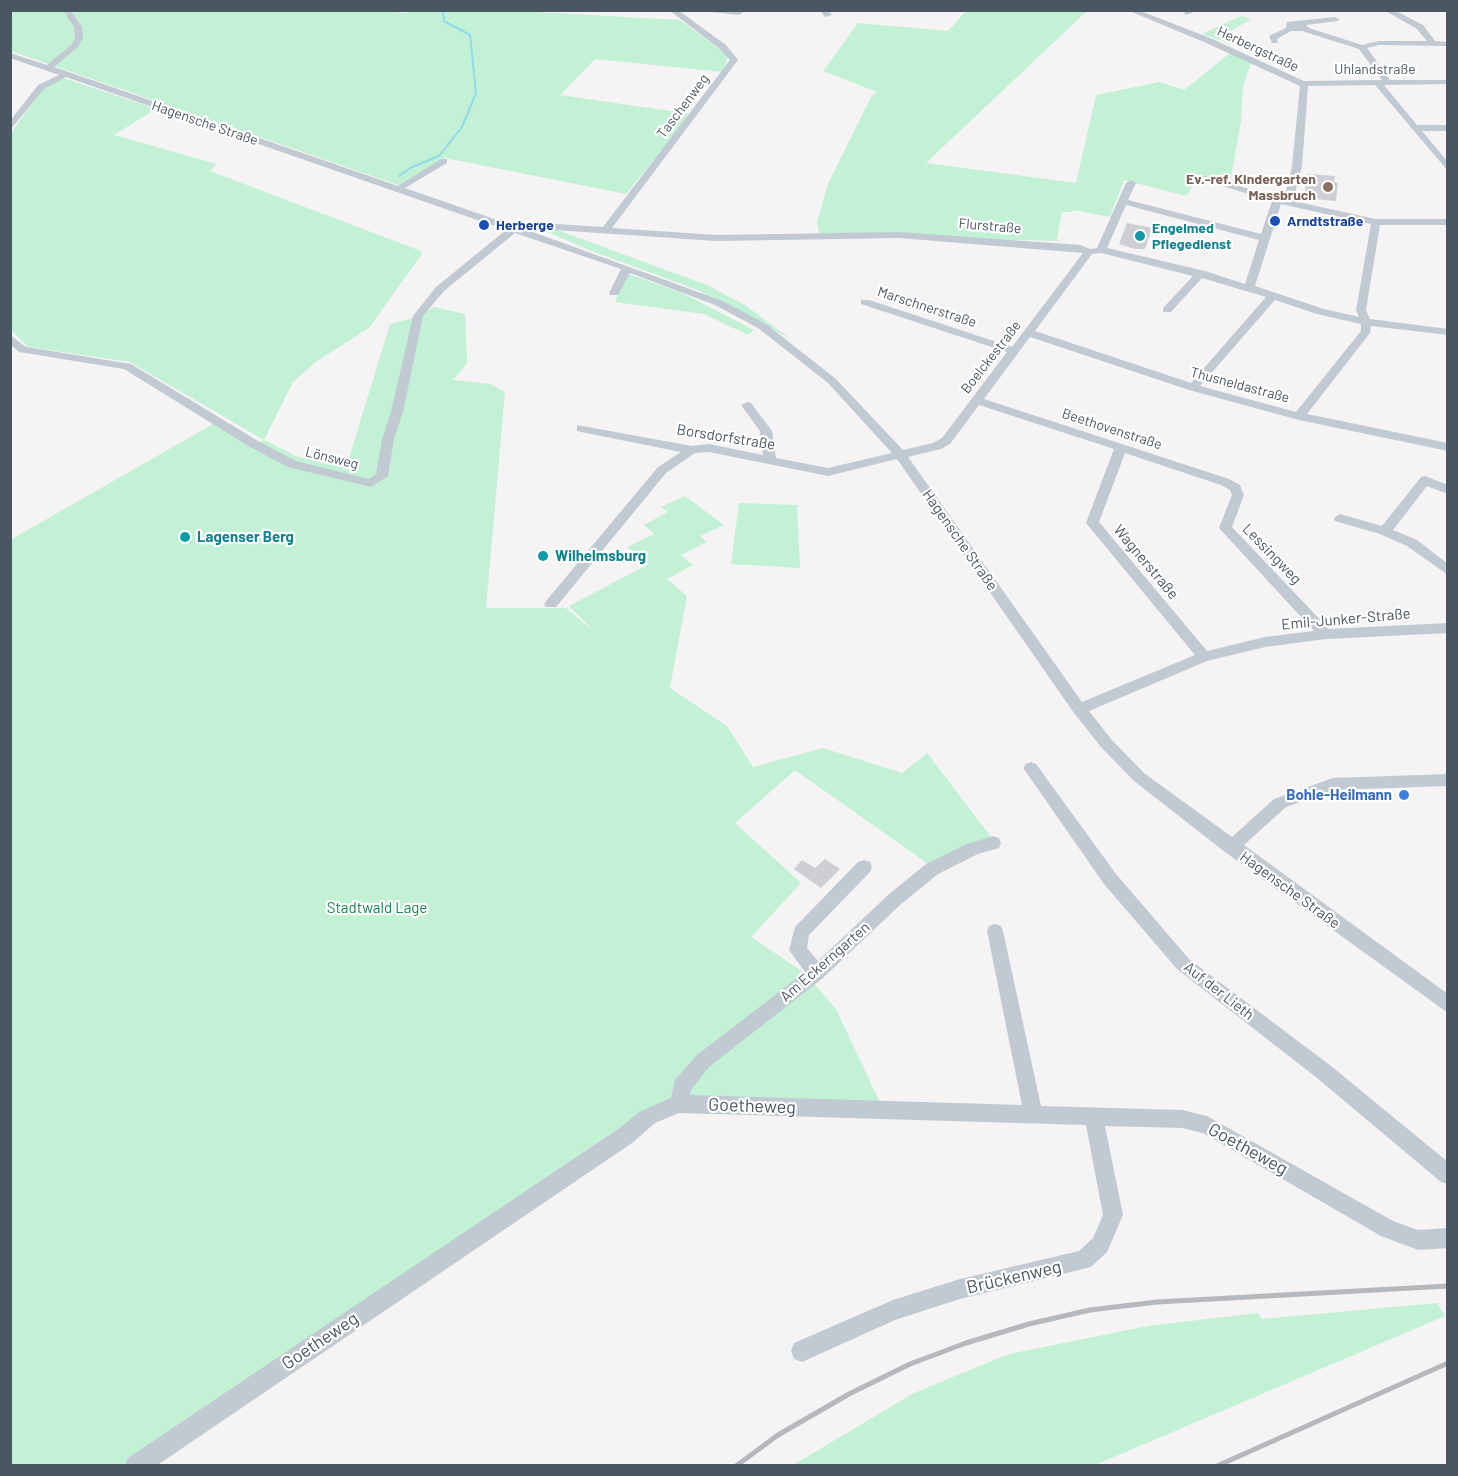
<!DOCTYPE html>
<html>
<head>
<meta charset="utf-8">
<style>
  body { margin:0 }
  #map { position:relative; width:1458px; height:1476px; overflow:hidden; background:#f5f3f3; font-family:Barlow,sans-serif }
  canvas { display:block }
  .frame { position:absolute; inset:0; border:12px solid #4a5661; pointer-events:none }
</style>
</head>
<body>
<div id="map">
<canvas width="1458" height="1476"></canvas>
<div class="frame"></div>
</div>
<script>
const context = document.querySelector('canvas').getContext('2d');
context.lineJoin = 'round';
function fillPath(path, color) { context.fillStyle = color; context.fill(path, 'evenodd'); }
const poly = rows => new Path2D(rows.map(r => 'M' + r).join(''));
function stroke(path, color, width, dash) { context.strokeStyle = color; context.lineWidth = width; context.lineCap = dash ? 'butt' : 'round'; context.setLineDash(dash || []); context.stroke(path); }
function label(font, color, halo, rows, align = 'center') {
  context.font = font + ' Barlow,sans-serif'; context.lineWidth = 4.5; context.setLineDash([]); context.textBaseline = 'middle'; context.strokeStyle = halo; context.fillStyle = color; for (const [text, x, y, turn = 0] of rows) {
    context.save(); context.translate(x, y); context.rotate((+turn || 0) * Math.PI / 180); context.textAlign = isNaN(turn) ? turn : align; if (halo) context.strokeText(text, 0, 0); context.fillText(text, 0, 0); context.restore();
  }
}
const green = poly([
  [361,10,407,13,411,10,503,10,680,20,728,55,723,72,595,59,560,95,691,114,626,194,445,158,401,186,11,51,10,11],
  [966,11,1087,11,926,163,1076,183,1096,95,1160,82,1184,90,1230,53,1251,63,1243,86,1241,121,1230,183,1199,178,1186,196,1124,180,1110,217,1073,210,1072,212,1062,212,1057,239,1059,241,819,235,817,222,828,184,871,97,877,92,823,71,858,23,948,31],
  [1241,16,1251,19,1228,33,1234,45,1202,34],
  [63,78,156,109,114,135,217,164,210,171,421,251,421,255,369,328,317,361,293,382,264,440,298,457,346,468,390,324,416,317,434,307,465,314,467,363,453,380,491,384,505,392,486,608,566,608,596,633,569,606,649,564,627,547,654,534,644,525,668,512,661,507,685,496,724,525,700,536,707,542,681,555,693,565,667,579,687,596,670,688,727,726,753,767,823,748,902,773,927,753,991,837,931,866,795,770,735,823,801,883,751,937,806,974,836,1009,881,1105,671,1098,625,1124,124,1465,11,1465,10,540,215,423,252,445,264,440,130,362,28,347,11,330,11,133,44,87],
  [541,229,557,230,707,285,745,305,792,340,730,305,695,289,589,250],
  [626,273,684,294,754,330,748,335,704,314,615,302],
  [739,503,797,505,800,568,731,564],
  [1437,1303,1445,1316,1095,1465,793,1465,914,1393,1009,1354,1148,1326,1258,1313,1262,1319]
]);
const stream = poly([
  [399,176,412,167,439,156,462,127,476,93,470,35,444,21,443,10]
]);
const building = poly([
  [1307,174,1335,176,1334,182,1338,183,1336,201,1304,198],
  [1127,223,1152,228,1145,249,1135,249,1119,244],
  [825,859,840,869,821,888,794,869,802,860,815,868]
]);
const minor = poly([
  [63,10,70,10,82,27,83,38,78,47,54,67,398,186,441,159,447,159,447,163,405,188,520,228,540,223,603,227,730,60,720,49,669,10,678,10,726,45,738,60,612,228,716,235,899,232,1080,245,1090,249,1097,248,1126,183,1131,180,1136,183,1128,200,1261,234,1272,201,1199,179,1204,176,1284,199,1292,166,1300,86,1204,42,1127,10,1138,10,1210,38,1304,81,1382,80,1359,49,1302,31,1291,31,1277,39,1278,43,1272,43,1269,36,1286,28,1287,22,1335,17,1339,19,1338,21,1306,25,1309,28,1362,45,1379,41,1427,41,1417,29,1384,10,1394,10,1423,25,1435,41,1448,42,1448,46,1379,45,1367,48,1390,80,1448,80,1448,84,1384,85,1417,125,1448,125,1448,131,1422,131,1448,162,1448,171,1375,85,1308,86,1302,166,1293,201,1376,219,1448,219,1448,225,1380,225,1366,310,1370,319,1448,329,1448,335,1371,326,1370,333,1307,414,1448,443,1448,451,1299,420,1189,390,1030,337,984,399,1229,479,1240,485,1244,495,1232,527,1329,629,1448,623,1448,633,1326,639,1265,647,1207,661,1089,711,1111,739,1144,773,1232,837,1274,799,1333,778,1448,774,1448,786,1334,790,1286,807,1244,845,1448,994,1448,1013,1225,852,1134,781,1101,747,1074,713,897,459,828,476,709,452,695,453,666,473,556,607,546,607,544,604,546,601,658,467,681,452,581,432,577,431,577,425,692,446,709,444,763,455,760,431,741,405,747,402,751,403,772,431,776,458,828,468,892,453,828,383,758,328,715,305,630,273,618,295,610,295,609,293,621,269,515,233,444,291,423,316,403,412,394,439,388,476,371,487,288,467,250,447,124,369,19,352,10,344,10,335,26,347,131,364,258,441,296,461,369,479,376,474,382,439,391,412,413,316,436,287,506,230,66,77,44,89,10,130,10,121,38,85,59,75,10,58,10,53,47,65,72,44,75,38,74,27,63,10],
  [1281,204,1371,224,1356,310,1359,317,1324,309,1255,286,1281,204],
  [1126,205,1259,240,1245,284,1205,271,1107,248,1126,205],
  [540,229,716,241,899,238,1083,253,1012,347,869,300,861,300,861,304,1007,352,942,438,933,443,903,450,836,379,766,324,723,301,530,231,540,229],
  [1101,253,1193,276,1163,308,1163,312,1171,312,1202,278,1266,297,1191,383,1035,331,1092,254,1101,253],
  [1275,300,1317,314,1361,324,1361,331,1296,412,1200,386,1275,300],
  [979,405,1114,449,1086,523,1195,655,1082,702,908,457,941,449,950,444,979,405],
  [1125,453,1221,485,1230,490,1232,495,1219,528,1314,631,1265,637,1207,651,1099,522,1125,453],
  [693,10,738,11,747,10,739,15,693,10],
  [820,10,828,10,832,15,825,17,820,10],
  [1184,10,1192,10,1192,13,1185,15,1184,10],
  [1425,476,1448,485,1448,494,1427,486,1393,530,1417,540,1448,564,1448,575,1407,546,1380,534,1335,521,1334,518,1340,514,1382,526,1421,477,1425,476],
  [1031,762,1036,764,1116,874,1189,959,1331,1066,1448,1162,1448,1184,1441,1182,1317,1078,1177,969,1104,884,1026,772,1023,768,1026,764,1031,762],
  [993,836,999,838,1001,843,999,848,978,854,938,874,900,905,823,978,709,1067,691,1090,690,1095,1022,1105,987,931,989,926,995,924,1001,926,1003,931,1041,1106,1182,1110,1207,1116,1393,1221,1418,1230,1448,1228,1448,1248,1418,1250,1381,1236,1203,1133,1182,1128,1105,1126,1123,1215,1107,1252,1091,1267,960,1299,895,1320,802,1362,794,1359,791,1351,794,1343,893,1300,960,1279,1079,1251,1093,1238,1103,1215,1086,1125,679,1113,655,1123,632,1143,156,1466,125,1466,128,1458,618,1129,641,1111,671,1098,675,1080,697,1055,805,972,789,950,795,927,858,862,864,860,870,862,872,867,870,872,809,935,807,948,818,961,888,895,926,864,967,844,993,836]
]);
const rail = poly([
  [736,1466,778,1435,849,1394,910,1364,966,1343,1029,1324,1090,1310,1157,1302,1448,1286],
  [1217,1466,1448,1363]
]);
const markers = [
  [1328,187,6,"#8d6e63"],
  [1275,221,6,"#1a4fb4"],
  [484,225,6,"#1a4fb4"],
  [1140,236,6,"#0f9aa8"],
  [185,537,6,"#0f9aa8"],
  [543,556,6,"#0f9aa8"],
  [1404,795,6,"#3f7fe0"]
];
const farStreetnames = [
  ["Herbergstraße",1258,49,25],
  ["Uhlandstraße",1375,69],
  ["Taschenweg",683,106,-53],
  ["Hagensche Straße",205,123,19],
  ["Flurstraße",990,226,5],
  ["Marschnerstraße",927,307,18],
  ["Boelckestraße",991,357,-52],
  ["Thusneldastraße",1240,385,15],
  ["Beethovenstraße",1112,429,18],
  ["Lönsweg",332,458,14]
];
const farEducationnames = [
  ["Ev.-ref. Kindergarten",1316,179],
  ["Massbruch",1316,195]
];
const farTransitnames = [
  ["Arndtstraße",1287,221],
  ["Herberge",496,225]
];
const farCulturenames = [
  ["Engelmed",1152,228],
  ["Pflegedienst",1152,244]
];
const streetNames = [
  ["Borsdorfstraße",726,437,9],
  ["Hagensche Straße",960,540,55],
  ["Lessingweg",1272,554,46],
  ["Wagnerstraße",1146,562,50],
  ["Emil-Junker-Straße",1346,619,-5],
  ["Hagensche Straße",1290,890,36],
  ["Am Eckerngarten",825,962,-41],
  ["Auf der Lieth",1219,991,38]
];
const cultureNames = [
  ["Lagenser Berg",197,537],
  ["Wilhelmsburg",555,556]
];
const shopNames = [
  ["Bohle-Heilmann",1392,795]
];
const parkNames = [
  ["Stadtwald Lage",377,908]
];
const nearStreetnames = [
  ["Goetheweg",752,1106,2],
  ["Goetheweg",1248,1149,29],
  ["Brückenweg",1014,1277,-13],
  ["Goetheweg",320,1341,-34]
];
fillPath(green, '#c3f1d5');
stroke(stream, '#90daee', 2);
fillPath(building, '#cdcfd5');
fillPath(minor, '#c1cad2');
stroke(rail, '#b5b8bd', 5);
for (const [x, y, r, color] of markers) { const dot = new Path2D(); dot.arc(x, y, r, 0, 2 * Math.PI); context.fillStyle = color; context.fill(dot); stroke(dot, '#fff', 2); }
label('14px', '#4a5661', '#fff', farStreetnames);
label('bold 14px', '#785e54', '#fff', farEducationnames, 'right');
label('bold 14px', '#164399', '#fff', farTransitnames, 'left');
label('bold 14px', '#0d838f', '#fff', farCulturenames, 'left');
label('15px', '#4a5661', '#fff', streetNames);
label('bold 15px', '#0d838f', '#fff', cultureNames, 'left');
label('bold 15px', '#366cbe', '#fff', shopNames, 'right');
label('15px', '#17864f', '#fff', parkNames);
label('18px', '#4a5661', '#fff', nearStreetnames);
</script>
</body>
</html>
